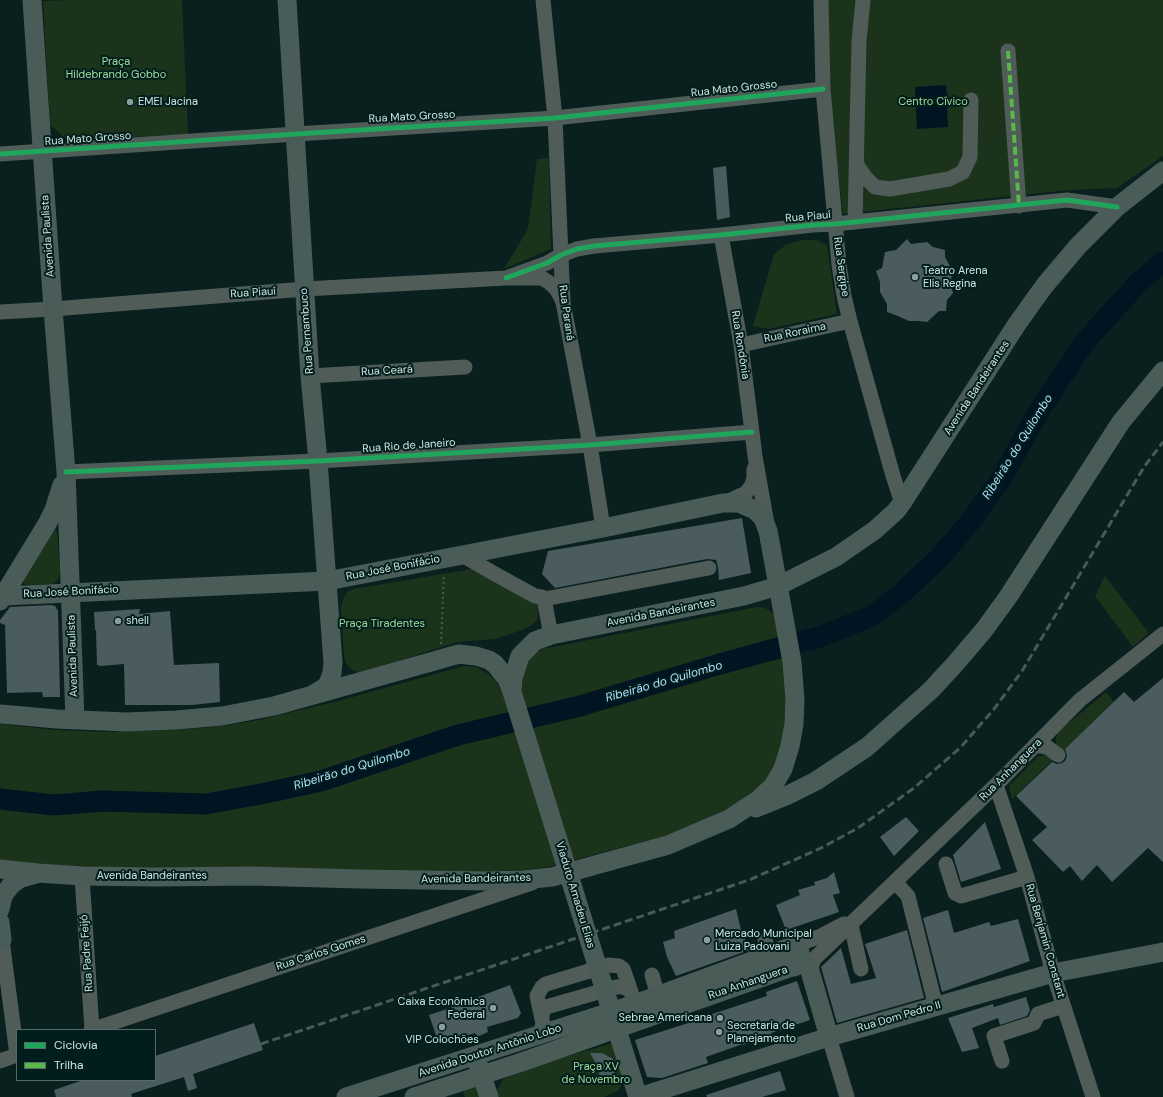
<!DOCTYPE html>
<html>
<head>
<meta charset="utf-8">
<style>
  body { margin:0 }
  #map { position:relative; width:1163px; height:1097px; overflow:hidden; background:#09201e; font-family:"DM Sans",sans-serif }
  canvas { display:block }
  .legend { position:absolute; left:16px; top:1029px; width:140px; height:52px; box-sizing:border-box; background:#021e1c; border:1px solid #546d6b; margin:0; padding:5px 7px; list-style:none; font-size:12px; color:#cfe4e1 }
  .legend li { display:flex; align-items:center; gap:8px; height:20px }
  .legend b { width:20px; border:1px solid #546d6b }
</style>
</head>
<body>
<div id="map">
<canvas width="1163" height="1097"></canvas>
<ul class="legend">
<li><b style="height:5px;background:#20a55d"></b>Ciclovia</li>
<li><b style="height:5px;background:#58b947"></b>Trilha</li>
</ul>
</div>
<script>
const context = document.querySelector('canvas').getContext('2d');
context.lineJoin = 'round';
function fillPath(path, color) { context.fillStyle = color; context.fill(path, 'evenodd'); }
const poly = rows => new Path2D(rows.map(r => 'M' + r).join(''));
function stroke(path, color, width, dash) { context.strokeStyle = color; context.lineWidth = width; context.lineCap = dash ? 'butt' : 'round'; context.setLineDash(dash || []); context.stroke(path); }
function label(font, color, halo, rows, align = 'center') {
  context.font = font + ' "DM Sans",sans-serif'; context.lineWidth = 4; context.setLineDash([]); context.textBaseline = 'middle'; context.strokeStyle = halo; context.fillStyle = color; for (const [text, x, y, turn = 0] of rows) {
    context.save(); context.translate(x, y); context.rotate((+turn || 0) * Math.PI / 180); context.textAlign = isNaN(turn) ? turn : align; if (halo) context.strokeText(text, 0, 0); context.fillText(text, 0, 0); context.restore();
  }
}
const green = poly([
  [68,0,182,0,188,135,66,139,50,125,43,1],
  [825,0,1163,0,1163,156,1117,188,1069,190,843,214,829,89],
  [549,158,551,249,504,269,528,229,537,159],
  [802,240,816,240,827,245,837,314,769,329,753,326,774,254,787,244],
  [55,530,57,532,60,572,58,580,52,584,27,585,24,584,23,580],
  [472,569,533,600,537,604,538,619,532,625,522,630,495,639,457,642,367,671,360,672,354,671,348,666,345,661,344,655,341,607,343,599,347,592,354,589],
  [1105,576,1149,633,1133,647,1095,596],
  [757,607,765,608,772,612,778,618,787,664,789,728,782,754,762,790,687,830,547,867,522,870,424,875,74,867,0,860,0,724,54,730,105,732,177,730,224,726,259,720,338,701,464,666,476,667,487,673,496,681,502,693,521,686,526,664,533,655,543,649],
  [1106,692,1114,702,1061,753,1056,746,1056,739,1058,732],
  [1043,755,1049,756,1053,760,1012,799,1009,786,1037,757],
  [613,1043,625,1079,618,1091,604,1097,499,1097,497,1090,503,1079,544,1063],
  [477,1084,481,1097,465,1097,463,1091]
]);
const water = poly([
  [946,85,948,127,917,129,915,87]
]);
const river = poly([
  [0,799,54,805,103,801,206,804,266,793,321,781,458,735,580,706,720,664,822,636,872,616,902,593,937,560,966,527,1000,481,1040,409,1084,343,1138,283,1163,262]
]);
const building = poly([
  [726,166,730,217,717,220,713,168],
  [907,239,911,244,927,242,933,247,945,250,945,257,953,272,950,282,953,293,947,300,946,311,939,311,927,322,919,321,909,321,898,316,887,312,887,304,880,292,880,282,876,271,882,268,885,252,896,250],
  [742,518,751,573,719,580,718,567,716,560,707,559,555,588,542,574,548,551],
  [51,605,55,606,58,611,60,697,43,697,42,692,7,693,5,625,0,623,0,620,10,607],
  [140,609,139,614,170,611,174,665,219,663,220,702,192,705,125,705,124,664,101,666,97,665,96,630,95,630,94,612],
  [1163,678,1163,862,1148,848,1112,882,1097,865,1082,881,1070,866,1063,872,1032,840,1047,827,1016,796,1052,762,1057,764,1062,763,1065,761,1067,756,1065,749,1124,692,1134,702],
  [906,817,919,831,894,856,880,837],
  [985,822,1001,869,961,882,953,855],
  [834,872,840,893,833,895,839,912,786,930,776,905,800,895,798,890,815,885,814,882,827,878],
  [736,909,741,930,750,950,676,976,667,957,663,942,675,938,674,931],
  [948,910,954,933,989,922,991,926,1018,919,1030,961,942,992,923,918],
  [907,930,924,998,837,1023,821,967,841,948,851,984,876,978,865,944],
  [797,981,810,1020,771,1033,772,1036,743,1045,743,1044,706,1057,708,1063,662,1078,647,1077,635,1040,701,1019,700,1018,767,996,766,992],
  [510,985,521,1013,518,1018,487,1027,488,1032,477,1037,475,1033,439,1044,429,1015,465,1003,465,1002],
  [1026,997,1030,1010,1027,1016,1000,1025,998,1018,972,1028,979,1048,962,1052,948,1018,993,1004,994,1007],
  [254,1023,263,1050,193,1074,197,1088,188,1091,184,1077,131,1094,132,1097,56,1097,54,1090,83,1080,155,1080,155,1056],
  [590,1053,602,1053,613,1059,615,1070,614,1074,607,1081,600,1083,599,1069],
  [780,1071,786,1090,762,1097,707,1097,706,1095]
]);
const path = poly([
  [441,644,444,574]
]);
const minor = poly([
  [543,0,555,118,563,302,590,445,603,528],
  [821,0,823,89,839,265,844,296,850,321,893,476,902,503],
  [1008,51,1019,206],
  [0,154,296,134,555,118,823,89],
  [857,165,865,177,875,187,890,189,949,179,963,172,970,157,971,100],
  [855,222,859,41,863,0],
  [721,235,741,345,755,456,767,524],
  [506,278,547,263,561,255,577,249,594,246,721,235,813,225,835,224,1067,200,1117,207],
  [0,312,53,309,305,289,506,278,542,278,550,283,557,290,563,302],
  [741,345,850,321],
  [310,376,465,367],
  [66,472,318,461,590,445,752,432],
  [724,503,746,493,752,485,754,478,754,469],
  [462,555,495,574,535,596,542,597,544,599,709,568],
  [544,599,551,635],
  [1035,745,1047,747,1058,755],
  [996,785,1027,877,1053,973,1093,1097],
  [946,864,955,893,961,896,1027,877],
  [82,876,92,1030],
  [895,882,908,896,936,1007],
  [851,925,861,969],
  [0,939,2,940,17,1055],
  [765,940,770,955],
  [793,946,821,936,844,924],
  [810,971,814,959,996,785,1080,700,1163,634],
  [652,975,658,996],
  [542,1016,543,1011,546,1007,616,987,625,987,631,992],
  [91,1030,532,883],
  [536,1036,541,1031,543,1024,537,996,542,987,546,984,609,965,619,966,623,969,625,974,635,1004],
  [829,1037,847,1097],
  [0,1061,17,1055],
  [1002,1061,994,1036,1034,1023,1038,1014,1063,1006]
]);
const major = poly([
  [32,0,53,309,66,472,75,720],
  [287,0,310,376,318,461,333,663,332,673,328,684,324,688,314,694],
  [0,601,47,524,54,510,62,485],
  [512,692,513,678,520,656,535,641,551,635,744,596,778,586,836,557,875,530,896,511,902,503,1017,324,1045,285,1078,246,1117,207,1163,171],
  [0,714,57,719,126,722,176,720,222,716,274,706,459,654,476,656,489,660,495,664,507,679,512,692,638,1097],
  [756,808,786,796,816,781,867,747,931,690,955,664,984,630,1008,597,1121,422,1163,371],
  [0,869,38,873,82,876,156,877,252,876,359,879,487,881,523,880,552,877,668,845,729,819,758,800,773,786,783,769,790,746,794,724,795,700,792,662,768,531,763,518,755,510,739,503,723,503,603,528,327,581,4,596],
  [0,909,3,896,11,885,21,878,36,874],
  [0,922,2,940],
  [478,1064,489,1097],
  [346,1097,635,1004,793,946,797,948,800,952,800,957,794,967],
  [414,1097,519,1063,800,964,808,967,810,971,829,1037],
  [639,1097,829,1037,1053,973,1163,952]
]);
const rail = poly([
  [261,1044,749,880,821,848,858,828,914,788,961,747,994,709,1022,671,1144,467,1163,442]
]);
const quiet = poly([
  [1008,51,1019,206]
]);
const cycleway = poly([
  [0,154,296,134,555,118,823,89],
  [506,278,547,263,561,255,577,249,594,246,721,235,813,225,835,224,1067,200,1117,207],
  [66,472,318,461,590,445,752,432]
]);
const markers = [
  [130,102,4,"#8a9f9d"],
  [915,277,4,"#8a9f9d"],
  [118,621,4,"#8a9f9d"],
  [707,940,4,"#8a9f9d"],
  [493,1008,4,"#8a9f9d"],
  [720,1018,4,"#8a9f9d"],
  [442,1027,4,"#8a9f9d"],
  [719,1032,4,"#8a9f9d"]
];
const parkNames = [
  ["Praça",116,62],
  ["Hildebrando Gobbo",116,75],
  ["Centro Cívico",933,102],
  ["Praça Tiradentes",382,624],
  ["Praça XV",596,1067],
  ["de Novembro",596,1080]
];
const streetNames = [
  ["Rua Mato Grosso",734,89,-6],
  ["Rua Mato Grosso",412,117,-3],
  ["Rua Mato Grosso",88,139,-4],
  ["Rua Piauí",808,217,-5],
  ["Avenida Paulista",48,236,-94],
  ["Rua Sergipe",841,267,82],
  ["Rua Piauí",253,293,-4],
  ["Rua Paraná",566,313,82],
  ["Rua Pernambuco",307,331,-94],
  ["Rua Roraima",795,333,-12],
  ["Rua Rondônia",740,345,81],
  ["Rua Ceará",387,371,-3],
  ["Avenida Bandeirantes",977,388,-57],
  ["Rua Rio de Janeiro",409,446,-4],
  ["Rua José Bonifácio",393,568,-11],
  ["Rua José Bonifácio",71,592,-3],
  ["Avenida Bandeirantes",661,613,-11],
  ["Avenida Paulista",73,656,-92],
  ["Rua Anhanguera",1011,770,-45],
  ["Avenida Bandeirantes",152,876],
  ["Avenida Bandeirantes",476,879,-1],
  ["Viaduto Amadeu Elias",575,895,73],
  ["Rua Benjamin Constant",1045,941,74],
  ["Rua Padre Feijó",87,953,-94],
  ["Rua Carlos Gomes",321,953,-18],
  ["Rua Anhanguera",748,983,-19],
  ["Rua Dom Pedro II",899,1017,-16],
  ["Avenida Doutor Antônio Lobo",490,1051,-18]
];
const poiNames = [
  ["EMEI Jacina",138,102],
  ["Teatro Arena",923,271],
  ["Elis Regina",923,284],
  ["shell",126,621],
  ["Mercado Municipal",715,934],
  ["Luiza Padovani",715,947],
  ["Caixa Econômica",485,1002,"right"],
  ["Federal",485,1015,"right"],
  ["Sebrae Americana",712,1018,"right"],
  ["Secretaria de",727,1026],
  ["Planejamento",727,1039],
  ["VIP Colochões",442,1040,"center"]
];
const waterNames = [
  ["Ribeirão do Quilombo",1018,447,-58],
  ["Ribeirão do Quilombo",664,682,-16],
  ["Ribeirão do Quilombo",352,769,-17]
];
fillPath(green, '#1b331b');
fillPath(water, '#011422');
stroke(river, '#011422', 21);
fillPath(building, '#4a5c5d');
stroke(path, '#4b5854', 2, [2, 3]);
stroke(minor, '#505c58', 15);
stroke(major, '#4a5c57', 19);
stroke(rail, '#4a5956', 3, [8, 4]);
stroke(quiet, '#58b947', 4, [8, 4]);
stroke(cycleway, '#20a55d', 5);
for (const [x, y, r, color] of markers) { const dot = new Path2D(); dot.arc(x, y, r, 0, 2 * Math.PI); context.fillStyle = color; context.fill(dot); stroke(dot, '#021e1c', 1.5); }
label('11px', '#a4dd9b', '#021e1c', parkNames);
label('11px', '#cfe4e1', '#021e1c', streetNames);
label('11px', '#cfe4e1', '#021e1c', poiNames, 'left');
label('italic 12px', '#b0dffd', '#021e1c', waterNames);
</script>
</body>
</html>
